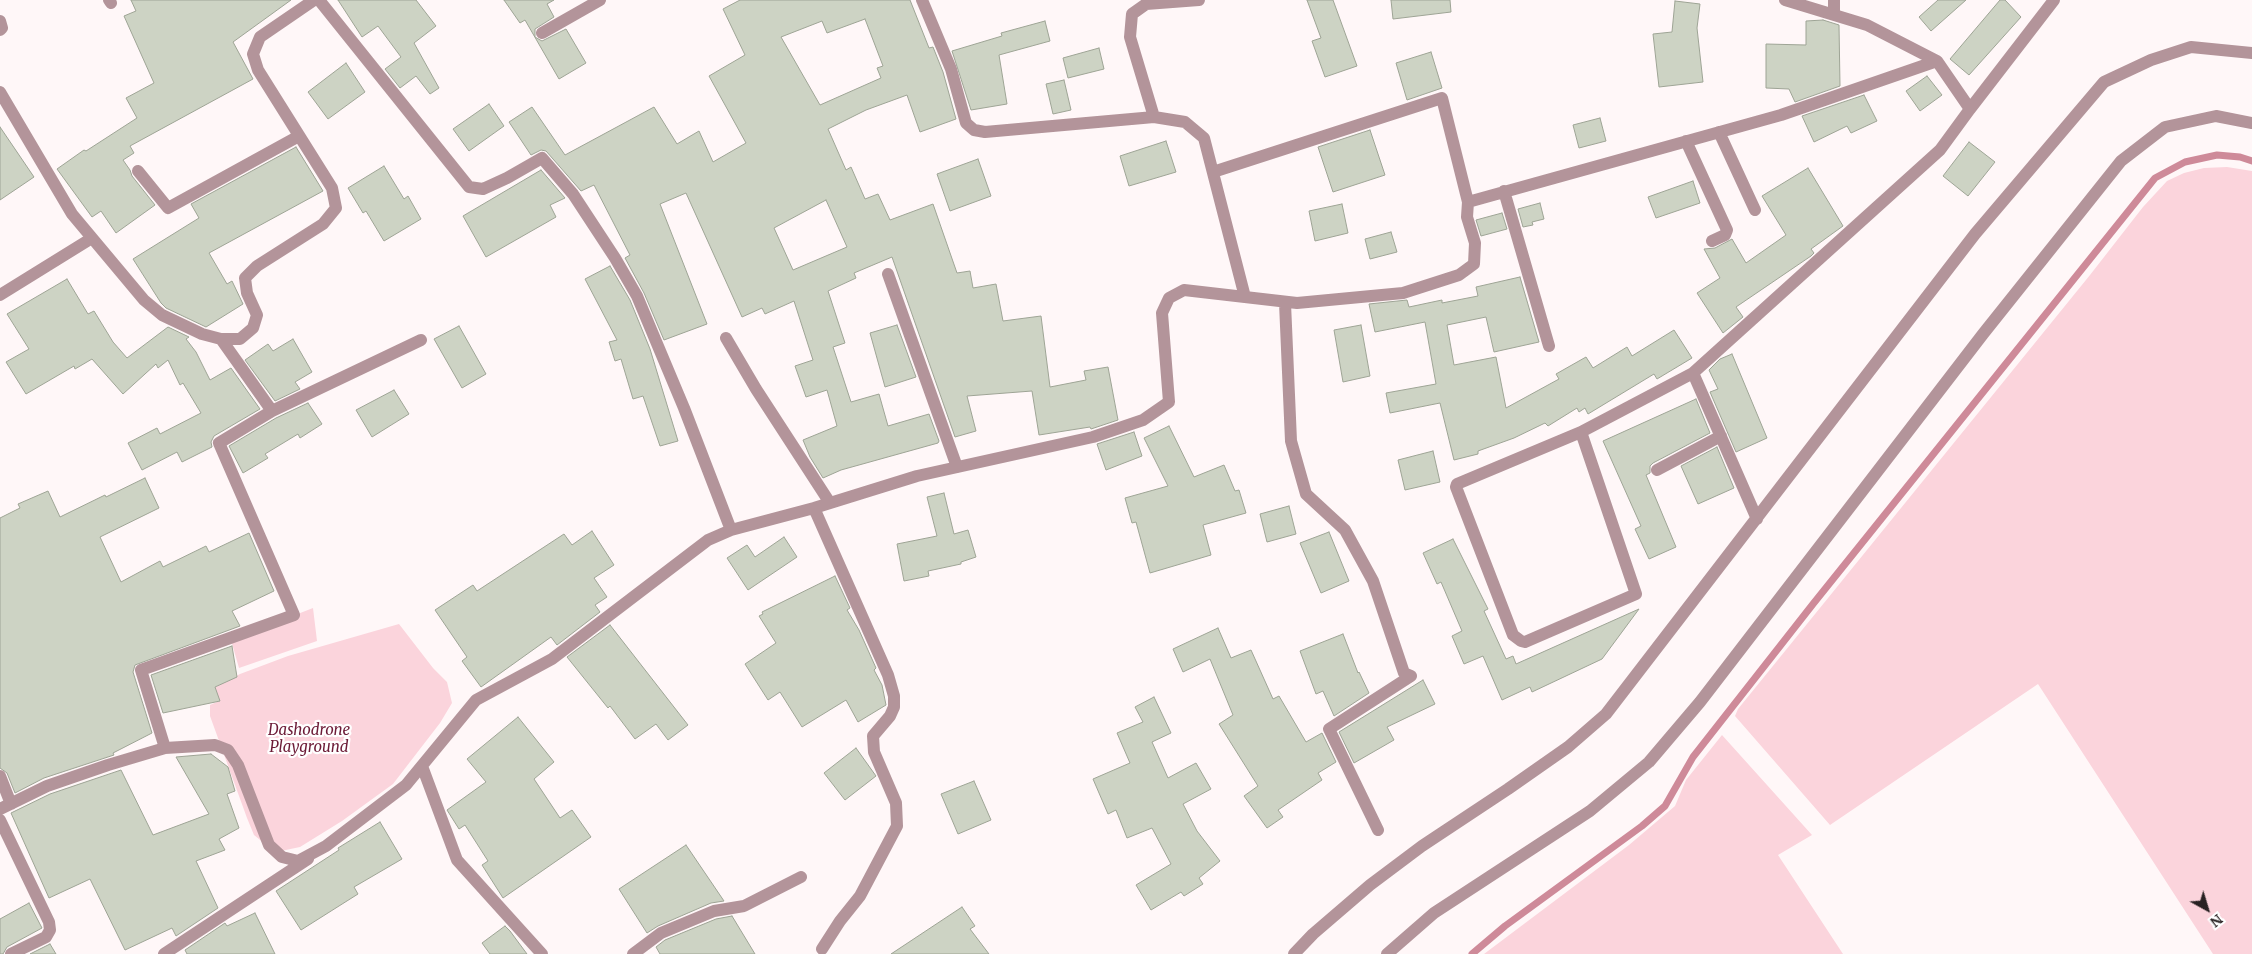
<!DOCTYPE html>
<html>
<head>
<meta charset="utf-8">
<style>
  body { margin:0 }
  #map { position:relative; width:2252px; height:954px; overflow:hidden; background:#fff7f8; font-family:Merriweather,serif }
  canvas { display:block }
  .north { position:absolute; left:2182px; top:884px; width:50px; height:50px; -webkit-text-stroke:4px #fff; paint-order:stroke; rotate:141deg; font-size:14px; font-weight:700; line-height:20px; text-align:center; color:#292223 }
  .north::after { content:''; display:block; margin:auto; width:18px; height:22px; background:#292223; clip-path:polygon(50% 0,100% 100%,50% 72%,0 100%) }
</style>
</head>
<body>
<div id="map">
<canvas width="2252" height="954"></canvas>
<div class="north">N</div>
</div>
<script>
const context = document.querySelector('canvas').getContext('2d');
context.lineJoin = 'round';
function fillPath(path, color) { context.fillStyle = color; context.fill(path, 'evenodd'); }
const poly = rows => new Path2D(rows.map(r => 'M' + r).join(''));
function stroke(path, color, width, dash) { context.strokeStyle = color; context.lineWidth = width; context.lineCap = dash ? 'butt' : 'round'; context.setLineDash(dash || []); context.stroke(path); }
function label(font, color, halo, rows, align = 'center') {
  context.font = font + ' Merriweather,serif'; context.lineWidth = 4.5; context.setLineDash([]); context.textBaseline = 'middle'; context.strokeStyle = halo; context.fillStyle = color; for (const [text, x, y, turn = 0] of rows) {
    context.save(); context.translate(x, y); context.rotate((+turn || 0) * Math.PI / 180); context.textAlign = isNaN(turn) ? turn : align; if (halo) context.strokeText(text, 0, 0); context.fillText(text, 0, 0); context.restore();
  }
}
const green = poly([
  [2227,167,2252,171,2252,954,2213,954,2038,684,1830,825,1735,716,1738,709,2090,275,2143,207,2167,181,2184,173,2204,168],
  [313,608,317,641,239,668,231,640],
  [399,624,433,668,447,682,452,703,440,723,393,784,342,821,300,847,281,851,270,848,254,835,247,818,210,716,210,705,219,701,208,691,240,674,288,656],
  [1722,735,1812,835,1778,855,1843,954,1484,954,1629,845,1675,806,1686,780]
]);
const stream = poly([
  [1472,954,1505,926,1642,826,1665,806,1693,757,1813,604,2155,178,2185,162,2217,155,2240,157,2252,161]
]);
const building = poly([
  [131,0,291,0,233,42,253,79,130,146,134,153,123,160,130,170,132,176,155,205,116,233,101,211,92,217,57,169,84,150,86,151,137,118,126,98,154,83,124,16,136,11,131,0],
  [338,0,416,0,436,26,414,43,439,88,430,94,416,76,400,88,385,69,401,57,378,26,362,37,338,0],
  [504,0,554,0,547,4,554,17,535,29,535,37,542,41,566,29,586,63,559,79,525,20,520,23,504,0],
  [740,0,910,0,929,48,933,47,943,72,956,119,920,132,907,95,866,110,828,129,846,170,851,167,865,199,878,194,890,220,933,204,957,273,970,271,973,288,996,284,1003,321,1041,316,1050,387,1086,380,1084,371,1108,367,1118,420,1091,429,1090,427,1039,435,1032,391,967,396,976,431,955,437,892,257,854,273,856,278,828,291,845,343,833,347,851,402,879,394,888,426,929,414,939,441,938,443,841,470,823,478,810,457,803,440,837,426,827,390,806,397,795,366,813,360,794,301,765,314,762,308,742,317,686,193,660,204,707,324,664,340,644,293,625,258,630,255,594,185,581,191,546,151,541,150,531,155,509,122,532,107,565,155,654,107,677,144,699,131,713,162,746,143,709,76,745,55,723,9,740,0],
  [865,19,883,66,877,68,881,78,820,105,781,37,822,21,827,33,865,19],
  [826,200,847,247,793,270,774,228,826,200],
  [1307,0,1333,0,1357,66,1325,77,1312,41,1321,38,1307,0],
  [1391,0,1450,0,1451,12,1393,19,1391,0],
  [1938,0,1966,0,1931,31,1919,17,1938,0],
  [2000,0,2005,0,2021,17,1969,75,1950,59,2000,0],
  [1675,1,1700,4,1697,28,1703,82,1659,87,1653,34,1672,32,1675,1],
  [1823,20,1839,25,1840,86,1795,102,1789,89,1766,88,1766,44,1806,45,1806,21,1823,20],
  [1045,21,1050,41,999,55,1007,104,971,110,952,51,1002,36,1001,33,1045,21],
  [1099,48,1104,69,1068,78,1063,58,1099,48],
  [1431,52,1442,88,1407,100,1396,63,1431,52],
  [346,63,365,92,328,119,308,92,346,63],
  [1927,76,1942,95,1920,111,1906,91,1927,76],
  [1064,80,1071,110,1053,114,1046,84,1064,80],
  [1864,95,1877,121,1851,133,1847,126,1814,142,1802,116,1864,95],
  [489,104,504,126,469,151,453,129,489,104],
  [1600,118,1606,141,1579,148,1573,125,1600,118],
  [0,127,34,177,0,200,0,127],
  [1370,130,1385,175,1333,192,1318,147,1370,130],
  [1166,141,1176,172,1129,186,1120,156,1166,141],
  [1969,142,1995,162,1968,196,1943,176,1969,142],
  [296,147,323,191,209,253,227,284,232,281,243,304,206,327,166,308,161,303,133,259,199,218,191,204,296,147],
  [978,159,991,196,950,211,937,174,978,159],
  [384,166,404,199,408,196,421,219,384,241,366,211,363,213,348,188,384,166],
  [1808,168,1843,226,1811,249,1814,253,1811,256,1736,307,1743,317,1723,333,1697,293,1720,278,1704,249,1715,248,1732,239,1746,263,1786,235,1762,196,1808,168],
  [541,170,565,198,550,205,556,217,486,257,463,216,541,170],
  [1693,181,1700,203,1656,218,1648,197,1693,181],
  [1540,203,1544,219,1532,222,1533,225,1523,227,1518,209,1540,203],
  [1342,204,1348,233,1315,241,1309,211,1342,204],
  [1502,213,1507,229,1481,236,1476,220,1502,213],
  [1391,232,1397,252,1370,259,1365,239,1391,232],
  [610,266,630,300,650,349,678,441,660,446,643,396,633,399,621,359,615,361,609,342,617,340,585,279,610,266],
  [1520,277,1539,342,1494,352,1486,317,1447,325,1454,365,1496,357,1506,408,1559,379,1556,374,1586,357,1593,368,1627,347,1632,356,1674,330,1692,358,1657,379,1654,374,1588,414,1585,408,1579,412,1577,408,1548,426,1545,423,1514,438,1478,451,1478,454,1454,460,1440,403,1390,413,1386,393,1436,384,1425,322,1375,332,1369,304,1407,300,1409,307,1442,300,1442,303,1478,296,1476,287,1520,277],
  [67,279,88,314,94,311,113,342,127,358,168,327,189,337,186,339,196,352,210,380,231,368,260,409,214,436,211,442,212,447,182,462,177,452,142,470,128,443,157,428,160,434,201,413,183,383,180,385,168,360,158,368,156,364,123,394,92,359,75,369,74,366,26,394,6,362,29,349,7,314,67,279],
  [897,325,916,377,885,387,870,333,897,325],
  [1361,325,1370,376,1343,382,1334,330,1361,325],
  [459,326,486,374,462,388,434,339,459,326],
  [293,339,312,372,295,382,300,389,275,401,245,360,268,344,273,351,293,339],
  [1732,354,1767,438,1736,452,1710,392,1718,389,1709,370,1720,359,1732,354],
  [394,390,409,414,372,437,356,410,394,390],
  [1696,399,1710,433,1653,463,1650,466,1650,473,1646,475,1676,547,1649,559,1635,529,1641,526,1603,441,1696,399],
  [308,403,322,424,300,438,298,434,265,454,268,458,243,473,229,446,276,418,308,403],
  [1169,426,1194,477,1224,465,1235,491,1239,490,1246,513,1203,525,1211,555,1150,573,1136,522,1132,523,1125,498,1168,486,1144,438,1169,426],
  [1134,432,1142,456,1106,470,1097,444,1134,432],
  [1717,447,1734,488,1698,504,1681,466,1717,447],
  [1433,451,1440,482,1405,490,1398,460,1433,451],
  [145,478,159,508,100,537,121,582,160,561,163,567,206,546,209,552,249,533,274,591,232,611,240,626,135,665,133,672,152,733,113,753,114,755,44,778,15,793,7,773,0,768,0,518,20,508,18,504,48,491,60,517,105,495,106,497,145,478],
  [944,493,954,534,968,530,976,557,961,562,961,564,928,571,929,576,904,581,897,544,937,536,927,497,944,493],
  [1289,506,1296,534,1267,542,1260,514,1289,506],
  [592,531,614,565,594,578,607,597,595,605,600,612,557,645,551,637,481,687,462,661,467,657,435,610,473,585,477,591,564,534,572,545,592,531],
  [1329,532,1349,581,1321,593,1300,543,1329,532],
  [784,537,797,557,748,590,727,558,747,545,755,557,784,537],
  [1453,539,1488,609,1484,611,1506,659,1513,656,1516,664,1639,609,1602,659,1532,692,1530,687,1502,700,1483,656,1464,664,1452,636,1462,631,1441,582,1437,584,1423,553,1453,539],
  [835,576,850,608,847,610,859,630,876,668,874,670,882,685,886,705,858,722,846,700,802,727,780,692,768,700,745,664,776,643,759,616,763,614,762,612,835,576],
  [610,625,688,725,668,740,656,724,635,739,610,706,608,708,567,657,610,625],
  [1218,628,1231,658,1251,650,1273,699,1279,696,1306,742,1322,733,1336,762,1318,773,1322,780,1278,810,1283,817,1267,828,1244,796,1258,786,1219,724,1233,715,1210,659,1183,672,1173,649,1218,628],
  [1343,634,1358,673,1359,672,1369,693,1334,716,1323,691,1316,694,1300,651,1343,634],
  [232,646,237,677,215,687,220,701,163,713,151,675,232,646],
  [1423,680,1435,704,1387,727,1394,740,1354,763,1339,732,1423,680],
  [1154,697,1171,733,1152,742,1168,778,1196,763,1211,789,1183,804,1197,831,1220,861,1199,878,1203,884,1184,896,1181,892,1151,910,1136,885,1171,864,1152,828,1127,838,1116,810,1108,814,1093,779,1130,763,1117,733,1143,722,1135,707,1154,697],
  [518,717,554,762,534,779,560,818,572,810,591,837,503,898,482,865,488,861,465,825,459,829,447,810,486,782,467,759,518,717],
  [856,748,876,776,845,800,824,773,856,748],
  [211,754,228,767,235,791,227,794,239,828,219,839,225,850,196,861,218,908,176,936,172,928,125,950,90,879,49,898,11,813,50,794,121,770,153,835,209,814,176,757,211,754],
  [974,781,991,820,958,834,941,794,974,781],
  [380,822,402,859,354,887,358,894,301,930,276,891,339,850,338,848,380,822],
  [686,845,724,901,711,903,658,926,647,933,619,889,686,845],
  [29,903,42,928,7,947,3,954,0,954,0,919,29,903],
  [962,907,975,926,970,929,989,954,891,954,962,907],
  [255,913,275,954,187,954,185,950,225,923,227,926,255,913],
  [732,916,755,954,660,954,656,947,665,940,716,919,732,916],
  [505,926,510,931,527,954,490,954,482,943,505,926],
  [50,944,56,954,30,954,50,944]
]);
const minor = poly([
  [109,0,111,3],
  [319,0,469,187,483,189,507,178,542,158,573,194,615,258,637,296,684,408,731,530],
  [922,0,951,69,966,123,974,130,985,132,1154,117,1185,122,1204,138,1245,297],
  [1785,0,1867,25,1937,61],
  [1834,15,1834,0],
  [0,21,2,28,0,30],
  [542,33,600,0],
  [0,92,72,214,144,300,162,315,202,334,221,339,240,339,253,328,257,315,247,293,245,278,257,266,323,224,336,208,332,188,258,70,253,54,260,37,314,0],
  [1154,117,1130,37,1132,14,1146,4,1199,0],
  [1719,132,1755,210],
  [1686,141,1727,230,1725,235,1712,241],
  [138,171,168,208,299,136],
  [1213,172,1442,98,1468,202],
  [1504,191,1549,346],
  [888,274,957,467],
  [0,295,92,238],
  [1285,303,1291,441,1306,494,1345,530,1373,581,1404,673,1411,676,1329,729,1378,830],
  [726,338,756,389,830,503],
  [221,339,272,411,421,340],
  [1693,373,1757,519],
  [1581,432,1636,594,1525,642,1521,641,1513,635,1456,487,1457,484,1581,432,1693,373,1940,150,1970,109],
  [1657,470,1721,436],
  [814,508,888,675,894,696,894,707,890,716,873,736,874,752,896,803,897,826,860,896,840,921,822,949],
  [165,748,141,670,294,615,219,443,272,411],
  [422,766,457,860,542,954],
  [0,776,11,804],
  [0,809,47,786,108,765,165,748,215,745,228,750,238,765,269,845,282,857,298,861,326,846,406,785,476,700,552,659,708,540,731,530,814,508,917,476,1093,437,1143,420,1169,402,1162,313,1169,298,1184,290,1297,303,1403,293,1459,275,1474,264,1475,243,1467,217,1468,202,1781,115,1937,61,1970,109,2054,0],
  [0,820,49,922,50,930,46,937,11,954],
  [164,954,308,859],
  [633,954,661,933,714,911,744,906,801,877],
  [1294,954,1313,934,1370,885,1422,846,1508,789,1568,747,1606,714,1975,234,2104,82,2151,60,2191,47,2252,53],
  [1387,954,1434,913,1590,811,1649,762,1700,702,1983,334,2121,161,2165,127,2216,116,2252,123]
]);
const parkNames = [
  ["Dashodrone",309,731],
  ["Playground",309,748]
];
fillPath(green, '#fbd4dc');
stroke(stream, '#ce8a99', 7);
fillPath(building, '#cdd3c4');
stroke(building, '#9ea495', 1);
stroke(minor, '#b3949a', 12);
label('italic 15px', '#6c1b37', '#fff', parkNames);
</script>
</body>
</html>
